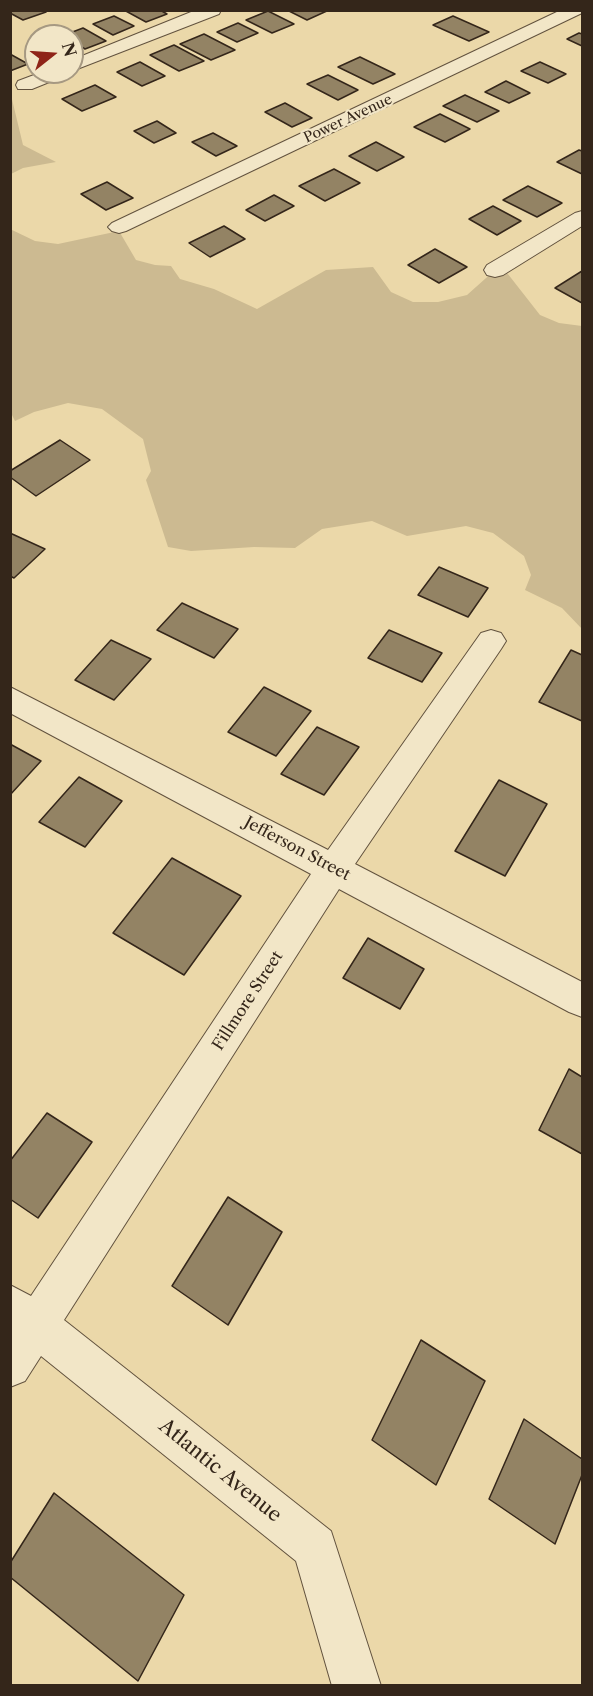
<!DOCTYPE html>
<html>
<head>
<meta charset="utf-8">
<style>
  body { margin:0 }
  #map { position:relative; width:593px; height:1696px; overflow:hidden; background:#ebd8a9; font-family:"Libre Caslon Text",serif }
  canvas { display:block }
  .frame { position:absolute; inset:0; border:12px solid #34261a; pointer-events:none }
  .north { position:absolute; left:24px; top:24px; width:60px; height:60px; box-sizing:border-box; background:#f2e6c7; border:2px solid #a69982; border-radius:50%; rotate:73deg; font-size:16px; font-weight:700; line-height:24px; text-align:center; color:#34261a }
  .north::after { content:''; display:block; margin:auto; width:21px; height:27px; background:#8f2418; clip-path:polygon(50% 0,100% 100%,50% 72%,0 100%) }
</style>
</head>
<body>
<div id="map">
<canvas width="593" height="1696"></canvas>
<div class="frame"></div>
<div class="north">N</div>
</div>
<script>
const context = document.querySelector('canvas').getContext('2d');
context.lineJoin = 'round';
function fillPath(path, color) { context.fillStyle = color; context.fill(path, 'evenodd'); }
const poly = rows => new Path2D(rows.map(r => 'M' + r).join(''));
function stroke(path, color, width, dash) { context.strokeStyle = color; context.lineWidth = width; context.lineCap = dash ? 'butt' : 'round'; context.setLineDash(dash || []); context.stroke(path); }
function label(font, color, halo, rows, align = 'center') {
  context.font = font + ' "Libre Caslon Text",serif'; context.lineWidth = 4.5; context.setLineDash([]); context.textBaseline = 'middle'; context.strokeStyle = halo; context.fillStyle = color; for (const [text, x, y, turn = 0] of rows) {
    context.save(); context.translate(x, y); context.rotate((+turn || 0) * Math.PI / 180); context.textAlign = isNaN(turn) ? turn : align; if (halo) context.strokeText(text, 0, 0); context.fillText(text, 0, 0); context.restore();
  }
}
const green = poly([
  [10,91,23,145,56,162,23,168,11,174],
  [10,229,35,241,58,244,119,231,136,260,155,265,171,266,180,279,214,289,257,309,326,270,373,267,391,292,413,302,438,302,467,295,495,270,504,269,540,315,559,323,582,326,582,629,562,608,525,590,531,575,524,556,493,533,466,526,407,536,372,521,322,529,295,548,254,547,191,551,168,547,146,480,151,471,143,439,102,409,68,403,34,412,15,421,11,413]
]);
const building = poly([
  [10,10,43,10,46,12,23,20,10,13,10,10],
  [124,10,160,10,167,14,146,22,124,10],
  [287,10,329,10,307,20,287,10],
  [268,11,294,24,272,33,246,20,268,11],
  [114,16,134,26,113,35,93,24,114,16],
  [453,16,489,32,469,41,433,25,453,16],
  [238,23,258,33,237,42,217,32,238,23],
  [83,28,106,41,85,49,72,41,72,36,62,36,83,28],
  [579,33,582,34,582,46,567,39,579,33],
  [204,34,235,50,211,60,180,44,204,34],
  [174,45,204,61,179,71,150,55,174,45],
  [10,54,28,64,10,71,10,54],
  [360,57,395,74,373,84,338,67,360,57],
  [140,62,165,76,142,86,117,72,140,62],
  [540,62,566,74,548,83,521,71,540,62],
  [328,75,358,90,338,100,307,84,328,75],
  [506,81,530,93,509,103,485,92,506,81],
  [95,85,116,97,82,111,62,99,95,85],
  [465,95,499,111,477,122,443,106,465,95],
  [285,103,312,118,292,127,265,112,285,103],
  [440,114,470,129,445,142,414,127,440,114],
  [157,121,176,133,154,143,134,131,157,121],
  [213,133,237,146,216,156,192,142,213,133],
  [376,142,404,157,377,171,349,156,376,142],
  [579,150,582,151,582,174,557,162,579,150],
  [334,169,360,183,325,201,299,186,334,169],
  [107,182,133,198,106,210,81,194,107,182],
  [528,186,562,203,537,217,503,200,528,186],
  [274,195,294,206,265,221,246,210,274,195],
  [493,206,521,221,497,235,469,219,493,206],
  [224,226,245,239,210,257,189,243,224,226],
  [435,249,467,267,439,283,408,265,435,249],
  [582,271,582,303,555,288,582,271],
  [60,440,90,460,36,496,10,477,10,471,60,440],
  [10,533,45,549,14,578,10,576,10,533],
  [439,567,488,588,468,617,418,595,439,567],
  [182,603,238,629,214,658,157,630,182,603],
  [389,630,442,653,422,682,368,658,389,630],
  [111,640,151,659,114,700,75,680,111,640],
  [571,650,582,655,582,721,539,702,571,650],
  [264,687,311,711,276,756,228,732,264,687],
  [317,727,359,747,324,795,281,774,317,727],
  [10,744,41,761,10,795,10,744],
  [79,777,122,801,85,847,39,822,79,777],
  [499,780,547,804,505,876,455,851,499,780],
  [172,858,241,896,184,975,113,933,172,858],
  [368,938,424,969,400,1009,343,978,368,938],
  [569,1069,582,1077,582,1154,539,1130,569,1069],
  [47,1113,92,1142,38,1218,10,1199,10,1161,47,1113],
  [228,1197,282,1232,228,1325,172,1286,228,1197],
  [421,1340,485,1381,436,1485,372,1440,421,1340],
  [524,1419,582,1459,582,1475,555,1544,489,1499,524,1419],
  [54,1493,184,1595,138,1681,10,1577,10,1563,54,1493]
]);
const street = poly([
  [196,10,221,10,219,14,72,71,72,60,196,10],
  [561,10,582,10,582,13,126,231,119,233,112,231,108,227,112,223,561,10],
  [42,72,67,72,64,76,32,89,18,89,16,85,18,81,42,72],
  [582,211,582,226,503,275,495,277,487,275,484,270,487,265,575,213,582,211],
  [491,630,501,633,506,641,501,649,355,864,582,982,582,1017,569,1012,339,889,64,1320,331,1531,381,1686,332,1686,296,1561,41,1356,25,1381,10,1387,10,1285,31,1296,311,874,10,713,10,687,328,850,481,633,491,630]
]);
const farStreetnames = [
  ["Power Avenue",348,119,-25]
];
const streetNames = [
  ["Jefferson Street",297,849,28],
  ["Fillmore Street",248,1001,-57]
];
const nearStreetnames = [
  ["Atlantic Avenue",220,1471,39]
];
fillPath(green, '#ccba91');
fillPath(building, '#938364');
stroke(building, '#34261a', 1.5);
stroke(street, '#62523e', 2);
fillPath(street, '#f2e6c7');
label('14px', '#34261a', '#f2e6c7', farStreetnames);
label('16px', '#34261a', '#f2e6c7', streetNames);
label('20px', '#34261a', '#f2e6c7', nearStreetnames);
</script>
</body>
</html>
